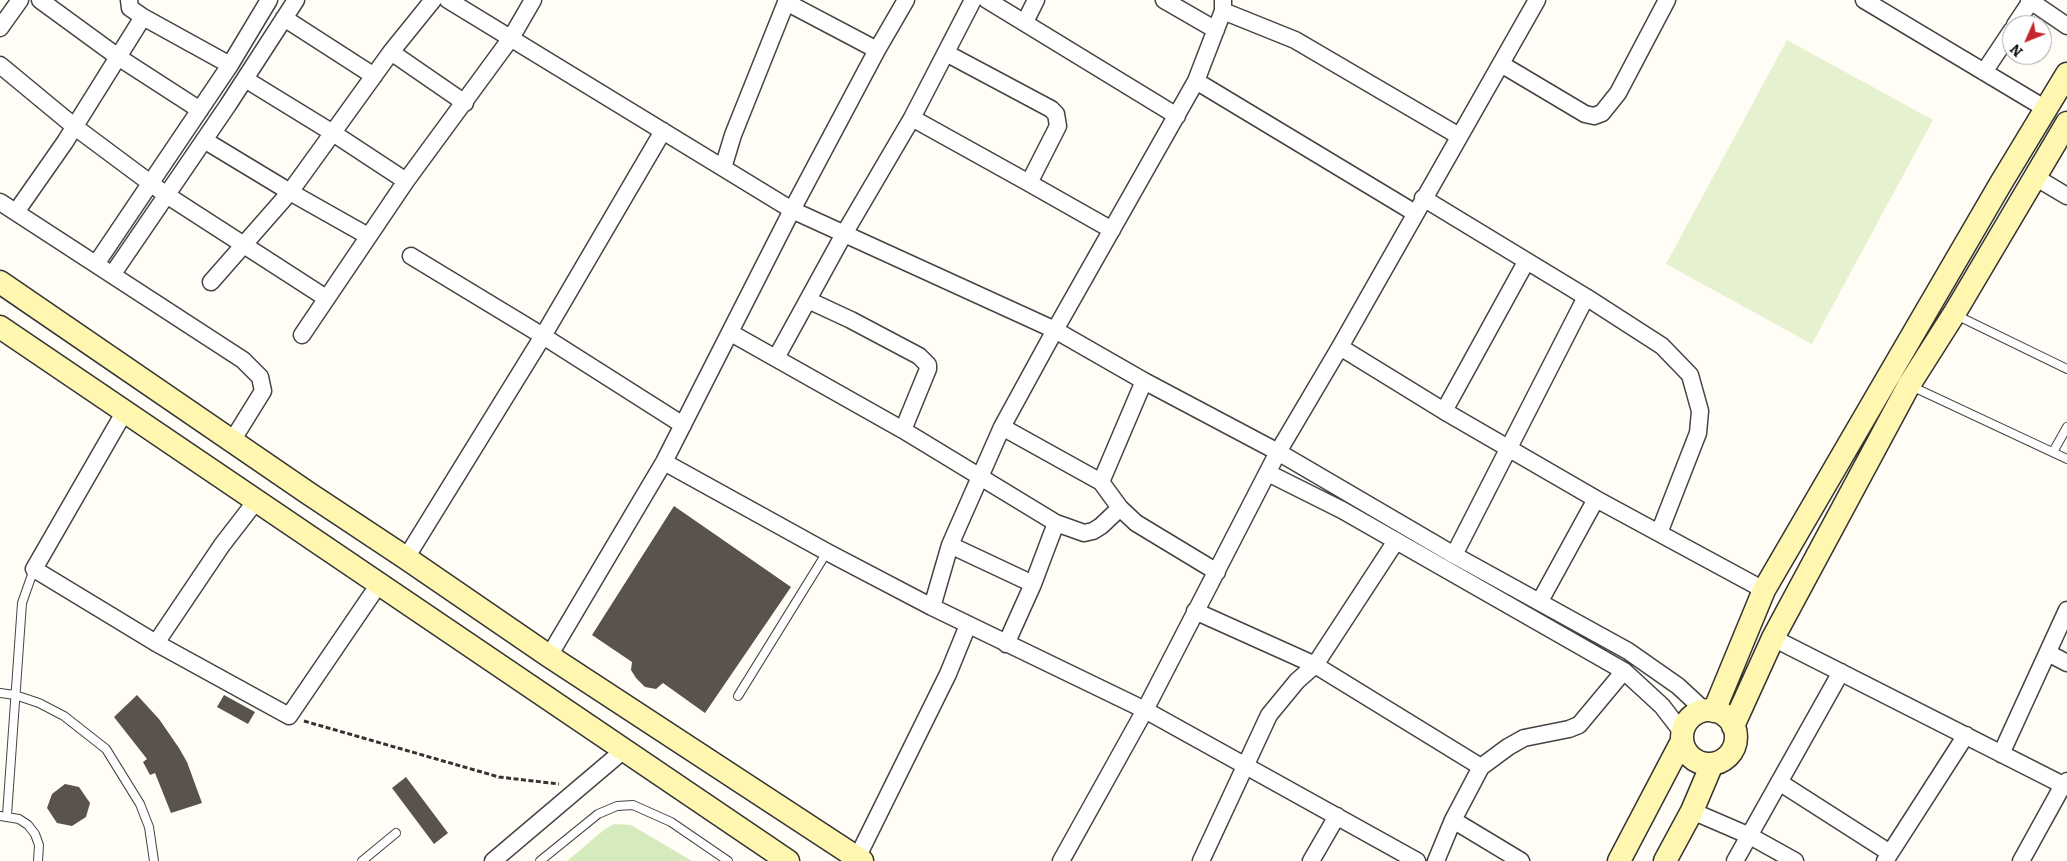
<!DOCTYPE html>
<html>
<head>
<meta charset="utf-8">
<style>
  body { margin:0 }
  #map { position:relative; width:2067px; height:861px; overflow:hidden; background:#fffdf5; font-family:Bitter,serif }
  canvas { display:block }
  .north { position:absolute; left:2002px; top:15px; width:50px; height:50px; box-sizing:border-box; background:#fff; border:1px solid #a0a0a0; border-radius:50%; rotate:226deg; font-size:14px; font-weight:700; line-height:20px; text-align:center; color:#111 }
  .north::after { content:''; display:block; margin:auto; width:18px; height:22px; background:#c4262e; clip-path:polygon(50% 0,100% 100%,50% 72%,0 100%) }
</style>
</head>
<body>
<div id="map">
<canvas width="2067" height="861"></canvas>
<div class="north">N</div>
</div>
<script>
const context = document.querySelector('canvas').getContext('2d');
context.lineJoin = 'round';
function fillPath(path, color) { context.fillStyle = color; context.fill(path, 'evenodd'); }
const poly = rows => new Path2D(rows.map(r => 'M' + r).join(''));
function stroke(path, color, width, dash) { context.strokeStyle = color; context.lineWidth = width; context.lineCap = dash ? 'butt' : 'round'; context.setLineDash(dash || []); context.stroke(path); }
const green = poly([
  [614,824,631,825,692,861,567,861,605,829]
]);
const pitch = poly([
  [1787,40,1933,120,1812,344,1666,264]
]);
const building = poly([
  [674,506,791,587,705,713,663,683,656,689,645,687,636,678,631,670,632,662,592,635],
  [137,695,159,719,179,748,187,762,202,803,171,813,155,773,150,775,143,762,147,759,114,717],
  [224,695,255,712,248,724,217,707],
  [406,777,448,833,434,844,392,788],
  [65,784,79,787,90,803,86,817,72,826,57,823,47,808,52,794]
]);
const path = poly([
  [304,721,499,777,559,784]
]);
const lane = poly([
  [1956,315,2067,369],
  [1911,386,2067,459],
  [2053,452,2067,427],
  [0,693,15,695,39,703,64,716,106,749,140,804,149,827,154,861],
  [738,696,827,552],
  [7,815,22,603,34,569],
  [0,816,19,819,28,825,35,834,39,845,38,861],
  [362,861,396,833],
  [540,861,598,814,617,806,633,805,671,822,728,861]
]);
const street = poly([
  [40,0,118,57,200,110],
  [129,0,130,8,143,17,230,65],
  [448,0,792,210,1055,330,1144,381,1278,452,1454,555,1628,651,1678,686,1705,711],
  [987,0,1177,116],
  [1164,0,1216,30],
  [1864,0,2046,109],
  [2029,0,2067,26],
  [786,2,877,50],
  [1223,11,1295,40,1459,136],
  [284,18,374,76],
  [1025,22,1036,0],
  [2015,25,2031,1],
  [0,28,20,0],
  [391,52,465,103],
  [946,53,1051,109,1056,114,1058,126,1029,183,1112,230],
  [1501,64,1585,114,1594,116,1602,113,1618,93,1667,0],
  [0,65,75,127,165,194,326,298],
  [1984,72,2012,30],
  [245,79,333,133,406,181],
  [1196,81,1415,213],
  [912,118,1029,183],
  [204,140,290,192,368,236],
  [723,168,733,135,787,0],
  [2035,177,2067,196],
  [1423,198,1586,297,1662,346,1690,375,1700,411,1698,433,1659,533],
  [0,202,243,360,260,377,263,391,232,441],
  [16,212,65,142,143,17],
  [411,256,543,336,683,425],
  [96,264,230,65,269,0],
  [112,275,228,105,296,0],
  [211,282,290,192,391,52,433,0],
  [808,300,851,320,919,356,928,365,928,369,903,430],
  [731,333,903,430,1056,523,1084,533,1093,531,1101,526,1120,508],
  [302,335,406,181,511,38,533,0],
  [1340,347,1444,411,1596,499,1764,590],
  [776,358,844,234,912,118,973,0],
  [125,411,34,569,156,643,289,716,379,584],
  [1444,411,1526,262],
  [1002,427,1101,482,1120,508,1136,523,1217,572],
  [664,462,827,552,932,607,1145,710,1417,861],
  [1268,473,1342,510,1624,671,1662,706,1682,732],
  [1101,482,1144,381],
  [950,545,1033,584],
  [1454,555,1586,297],
  [406,558,543,336,663,131],
  [1540,601,1596,499],
  [932,607,950,545,1002,427,1055,330,1196,81,1223,11,1223,0],
  [1195,611,1315,665,1481,767],
  [1773,638,2067,787],
  [156,643,222,545,256,501],
  [1006,644,1033,584,1056,523],
  [2048,653,2067,663],
  [549,656,664,462,792,210,877,50,906,0],
  [2001,754,2067,610],
  [1779,782,1890,853],
  [1692,811,1750,836,1795,861],
  [1453,820,1521,861],
  [857,858,948,674,968,625],
  [493,861,624,750],
  [1061,861,1145,710,1278,452,1340,347,1537,0],
  [1201,861,1269,715,1297,681,1315,665,1396,541],
  [1311,861,1337,816],
  [1436,861,1453,820,1481,767,1508,747,1524,738,1569,729,1579,725,1624,671],
  [1735,861,1841,672],
  [1885,861,1966,735],
  [2021,861,2063,785,2067,781]
]);
const secondary = poly([
  [0,282,308,493,406,558,549,656,862,861],
  [0,327,788,861],
  '1682 737a27 27 0 1 1 54 0a27 27 0 1 1-54 0Z',
  [1714,711,1764,590,2001,183,2067,74],
  [1733,726,1773,638,1909,385,1954,314,2067,123],
  [1619,861,1682,741],
  [1665,861,1692,811,1712,764]
]);
fillPath(green, '#d5ebbd');
fillPath(pitch, '#e6f2cf');
fillPath(building, '#5a524d');
stroke(lane, '#444', 10);
stroke(street, '#444', 19);
stroke(secondary, '#333', 25);
stroke(path, '#333', 3, [5, 2.5]);
stroke(lane, '#fff', 8);
stroke(street, '#fff', 16);
stroke(secondary, '#fff6b0', 22);
</script>
</body>
</html>
